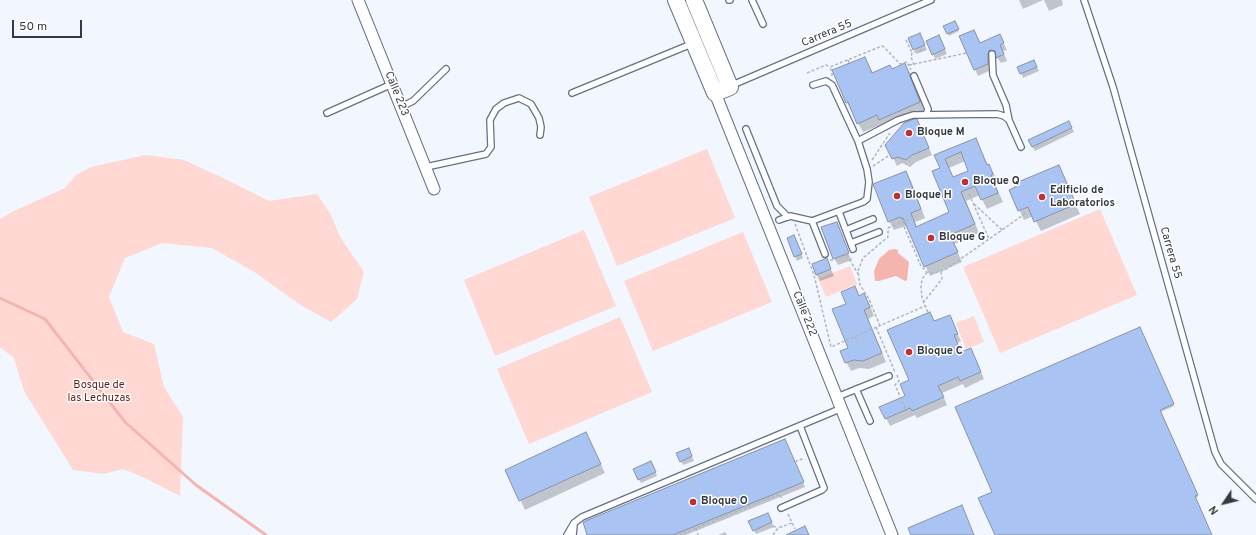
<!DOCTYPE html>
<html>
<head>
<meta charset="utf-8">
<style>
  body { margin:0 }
  #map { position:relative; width:1256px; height:535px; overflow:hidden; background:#f1f6ff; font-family:Overpass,sans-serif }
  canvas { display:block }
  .north { position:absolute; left:1204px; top:483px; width:40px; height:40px; -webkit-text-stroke:3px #fff; paint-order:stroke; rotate:235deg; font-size:11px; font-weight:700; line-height:16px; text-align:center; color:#353a42 }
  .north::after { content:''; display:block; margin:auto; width:14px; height:18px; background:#353a42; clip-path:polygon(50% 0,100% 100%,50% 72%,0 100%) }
  .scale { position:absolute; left:12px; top:20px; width:70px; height:18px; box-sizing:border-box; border:2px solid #353a42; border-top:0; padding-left:5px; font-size:12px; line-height:14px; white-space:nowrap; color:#353a42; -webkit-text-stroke:3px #fff; paint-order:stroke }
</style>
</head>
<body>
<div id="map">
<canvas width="1256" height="535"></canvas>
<div class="north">N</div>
<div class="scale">50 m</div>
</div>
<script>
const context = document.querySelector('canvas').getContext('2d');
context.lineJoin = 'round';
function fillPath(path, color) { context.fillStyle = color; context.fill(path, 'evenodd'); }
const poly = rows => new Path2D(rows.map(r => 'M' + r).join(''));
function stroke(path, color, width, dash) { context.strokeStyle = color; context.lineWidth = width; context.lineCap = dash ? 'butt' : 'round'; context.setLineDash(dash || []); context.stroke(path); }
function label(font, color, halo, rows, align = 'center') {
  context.font = font + ' Overpass,sans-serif'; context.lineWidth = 3; context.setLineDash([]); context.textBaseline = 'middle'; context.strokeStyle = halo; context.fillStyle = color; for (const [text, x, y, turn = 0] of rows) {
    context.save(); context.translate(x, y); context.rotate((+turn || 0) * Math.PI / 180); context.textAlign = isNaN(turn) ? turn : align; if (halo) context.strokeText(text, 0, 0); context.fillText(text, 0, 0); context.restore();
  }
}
const green = poly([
  [707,149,735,218,617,266,589,197],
  [146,155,184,160,221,177,269,201,317,194,331,215,340,237,364,272,357,299,331,322,299,304,256,273,212,248,162,243,125,258,109,297,123,332,154,344,164,387,183,417,180,496,143,477,123,469,104,474,73,470,24,391,14,358,0,347,0,219,14,211,65,188,76,175,91,167],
  [1100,209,1137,295,1000,353,963,267],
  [584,230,616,306,495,356,464,280],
  [743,232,772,302,653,351,624,281],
  [850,266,857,284,826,297,818,279],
  [974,316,984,342,966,349,956,323],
  [620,317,652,392,529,444,497,369]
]);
const water = poly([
  [895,249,898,250,898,253,909,262,907,280,905,281,896,276,879,281,875,281,874,271,879,259,889,250]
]);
const shadow = poly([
  [1019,0,1043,0,1023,9],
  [1044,0,1062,0,1063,5,1049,11],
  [955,22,959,31,949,36,948,34],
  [974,31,981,44,1003,42,1007,50,1003,51,1007,61,1001,63,997,57,994,56,991,70,978,76,961,37],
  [910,39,922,39,927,50,917,54],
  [941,40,947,54,935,59,933,54],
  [865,58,873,73,892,70,905,64,910,73,925,111,885,128,883,124,863,132,847,103,834,71],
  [1034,61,1039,71,1023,78,1021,73],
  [1071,126,1074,132,1035,151,1032,146],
  [920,127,932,155,916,162,910,167,902,163,897,166,887,145],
  [975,139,988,165,994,174,998,183,995,184,1003,202,987,209,980,195,966,201,979,233,954,244,962,262,930,276,908,228,906,226,894,230,889,221,906,172,911,181,925,218,915,222,917,227,951,213,941,169,935,155],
  [965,161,970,171,953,178,949,168],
  [1058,166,1080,214,1041,231,1033,216,1024,220,1010,190],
  [837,223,840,229,839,229,850,258,851,257,852,260,838,265,834,258],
  [794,236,803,258,797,261,795,256],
  [827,260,834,276,820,281,816,274],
  [854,287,859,297,864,295,869,303,874,316,868,319,886,362,869,369,859,368,851,371,841,352,849,348,847,304],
  [930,313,935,322,949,316,961,341,957,343,962,353,975,357,984,379,965,388,963,384,942,393,947,405,917,418,915,415,890,426,886,418,906,396],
  [1140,330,1174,406,1161,412,1198,497,1195,498,1211,535,996,535,993,493],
  [586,434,605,473,525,510,506,470],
  [787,445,805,487,686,535,588,535],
  [691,454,694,461,683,465,681,461],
  [653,467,657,476,641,483,639,479],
  [770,518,774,527,756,534,754,530],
  [725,532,727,535,718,535]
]);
const stream = poly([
  [0,298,45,319,125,422,196,485,266,535]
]);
const building = poly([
  [955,21,959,29,947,34,943,26,955,21],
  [974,30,980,43,1000,34,1004,43,1000,45,1004,54,996,58,995,51,990,50,988,54,988,64,974,70,959,36,974,30],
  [920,33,925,45,913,50,908,38,920,33],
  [939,35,945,49,932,55,926,41,939,35],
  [865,57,872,73,890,65,892,69,905,63,920,102,879,120,877,115,857,124,848,102,846,103,832,70,865,57],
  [1034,60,1037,67,1020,74,1017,67,1034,60],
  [914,119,917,119,929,148,912,155,906,160,898,157,892,159,885,145,904,123,914,119],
  [1069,121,1072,128,1032,147,1028,140,1069,121],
  [976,138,987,165,989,164,993,174,991,175,998,193,981,200,975,186,961,192,975,224,950,235,958,252,924,267,903,218,901,219,900,217,888,222,873,184,906,171,921,209,911,213,916,227,949,212,932,171,940,168,934,155,976,138],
  [961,152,968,171,953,177,945,159,961,152],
  [1059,165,1076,204,1034,222,1028,207,1018,211,1009,190,1019,185,1018,182,1059,165],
  [837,222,849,253,833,259,821,227,837,222],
  [794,235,802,254,794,257,787,238,794,235],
  [827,258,831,269,816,275,812,264,827,258],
  [855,286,859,296,864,293,870,307,864,310,882,353,863,361,854,360,845,363,840,351,848,348,832,309,846,304,841,292,855,286],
  [930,312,934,321,950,315,958,334,954,335,961,352,971,348,981,372,960,381,958,377,938,386,944,397,912,411,910,408,885,419,879,407,905,396,900,384,909,380,887,330,930,312],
  [1140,327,1174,404,1160,410,1198,495,1195,496,1212,535,995,535,978,498,992,492,955,407,1140,327],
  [586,432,601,464,519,501,505,470,586,432],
  [785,439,804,482,673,535,587,535,583,522,785,439],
  [689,448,692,456,680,462,676,453,689,448],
  [651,461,656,472,638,480,633,469,651,461],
  [962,505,974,535,911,535,908,528,962,505],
  [768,513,772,522,753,531,748,521,768,513],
  [805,526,809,535,786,535,805,526]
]);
const path = poly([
  [906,40,912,53],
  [848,60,849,63],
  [909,65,967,53],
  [914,65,911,57,912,53,925,49],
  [807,73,826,65,830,67],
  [832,76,832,73,830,67,882,46,884,47,900,64,907,62,911,70],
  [872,160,890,133],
  [873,166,890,155],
  [969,194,989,239],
  [974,204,1002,230],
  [902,222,921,266,927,272,934,273,945,270,1026,213],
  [795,224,814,275,831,347,925,306],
  [888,228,917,216],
  [847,255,858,274],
  [830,260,833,260,849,254],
  [927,272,922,279,921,287,922,297,928,313],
  [923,303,942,279,941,272],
  [880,326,869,299,860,285,858,271,863,258,888,237,888,228],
  [876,327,895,372],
  [855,337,858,343],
  [897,375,899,381,895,385,896,387,907,412],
  [795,462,804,458],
  [788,514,795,529],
  [773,526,778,528],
  [696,528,698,535],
  [679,535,780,494,782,499],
  [773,535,778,528,792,523]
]);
const lane = poly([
  [729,0,730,0],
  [752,0,763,24],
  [1084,0,1113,87,1215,452,1221,464,1256,499],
  [992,54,993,75,1006,105,1009,120],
  [914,76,928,109,926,115],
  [730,86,931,0],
  [572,93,694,43],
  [401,107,413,101,446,69],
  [327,113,392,84],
  [746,129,777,206,788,217],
  [858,141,898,120,913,115,997,114,1004,116,1009,120,1021,147],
  [426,167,486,154,491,147,490,120,496,109,504,103,519,98,531,104,539,118,541,127,540,135],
  [839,212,853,249],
  [779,220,790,216,812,221,863,202,867,199,869,182,867,169,858,141,832,85,826,81,813,85],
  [812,221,825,254],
  [846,230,873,219],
  [851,243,879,232],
  [856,389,870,421],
  [837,397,889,376],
  [781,508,822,490,824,488,800,426],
  [567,535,574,523,582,517,842,408],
  [573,535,574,525]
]);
const street = poly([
  [358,0,434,189],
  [715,93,892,535]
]);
const secondary = poly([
  [676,0,715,93,730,87,694,0]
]);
const markers = [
  [909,133,4,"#bf3030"],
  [965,182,4,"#bf3030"],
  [897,196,4,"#bf3030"],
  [1042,197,4,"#bf3030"],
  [931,238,4,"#bf3030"],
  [909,352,4,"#bf3030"],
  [693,502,4,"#bf3030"]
];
const streetNames = [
  ["Carrera 55",827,34,-23],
  ["Calle 223",396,94,68],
  ["Carrera 55",1170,253,74],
  ["Calle 222",804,314,68]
];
const poiNames = [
  ["Bloque M",917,133],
  ["Bloque Q",973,182],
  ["Edificio de",1050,191],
  ["Laboratorios",1050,204],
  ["Bloque H",905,196],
  ["Bloque G",939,238],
  ["Bloque C",917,352],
  ["Bloque O",701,502]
];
const parkNames = [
  ["Bosque de",99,386],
  ["las Lechuzas",99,399]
];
fillPath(green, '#ffd8d3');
fillPath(water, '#f4b5ae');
fillPath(shadow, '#0003');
stroke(stream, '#f4b5ae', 3);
fillPath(building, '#a9c3f3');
stroke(building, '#8893a7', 1);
stroke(lane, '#657083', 8);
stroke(street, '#657083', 13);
stroke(secondary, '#657083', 18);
stroke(path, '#b0b5be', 1.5, [3, 2]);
stroke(lane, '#fff', 5.5);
stroke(street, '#fff', 11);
stroke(secondary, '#fff', 16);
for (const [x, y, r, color] of markers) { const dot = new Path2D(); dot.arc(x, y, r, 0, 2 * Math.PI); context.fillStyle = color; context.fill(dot); stroke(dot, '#fff', 1.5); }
label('11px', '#353a42', '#fff', streetNames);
label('bold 11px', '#353a42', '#fff', poiNames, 'left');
label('11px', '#641c1a', '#fff', parkNames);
</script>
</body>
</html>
